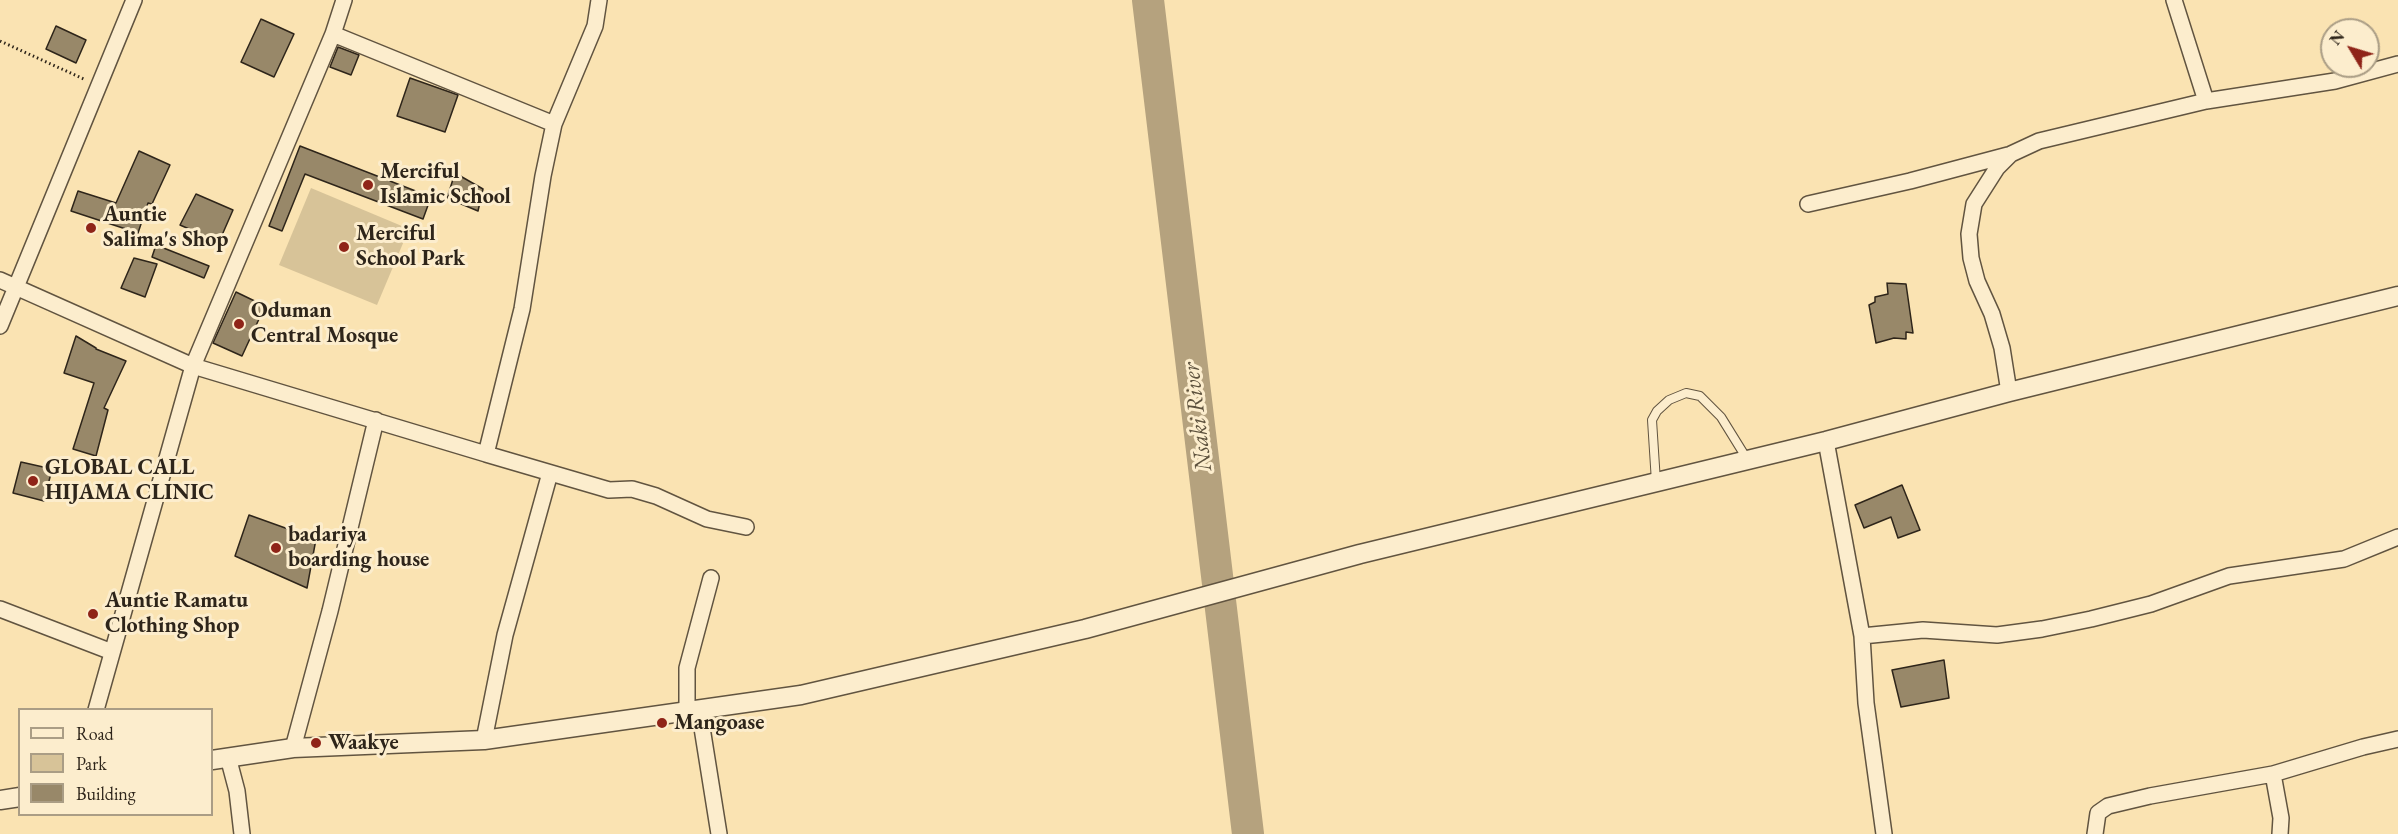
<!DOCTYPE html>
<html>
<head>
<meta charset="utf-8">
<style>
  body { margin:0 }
  #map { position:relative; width:2398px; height:834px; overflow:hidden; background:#fae3b2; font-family:"EB Garamond",serif }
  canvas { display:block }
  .legend { position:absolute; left:18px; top:708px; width:195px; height:108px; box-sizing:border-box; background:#fcedcd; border:2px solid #aa9d85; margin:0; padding:8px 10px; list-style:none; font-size:18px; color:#2e251a }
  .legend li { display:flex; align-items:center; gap:12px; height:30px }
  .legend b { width:30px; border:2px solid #aa9d85 }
  .north { position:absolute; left:2320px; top:18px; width:60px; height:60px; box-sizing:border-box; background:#fcedcd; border:2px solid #aa9d85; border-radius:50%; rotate:308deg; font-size:16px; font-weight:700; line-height:24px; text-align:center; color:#2e251a }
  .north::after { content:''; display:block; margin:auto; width:21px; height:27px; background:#8f2418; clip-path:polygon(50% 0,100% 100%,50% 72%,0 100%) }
</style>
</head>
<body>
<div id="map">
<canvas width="2398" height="834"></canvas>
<ul class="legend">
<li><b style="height:8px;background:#fcedcd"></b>Road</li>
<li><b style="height:16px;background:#d7c398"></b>Park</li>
<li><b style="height:16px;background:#988869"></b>Building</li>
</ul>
<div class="north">N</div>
</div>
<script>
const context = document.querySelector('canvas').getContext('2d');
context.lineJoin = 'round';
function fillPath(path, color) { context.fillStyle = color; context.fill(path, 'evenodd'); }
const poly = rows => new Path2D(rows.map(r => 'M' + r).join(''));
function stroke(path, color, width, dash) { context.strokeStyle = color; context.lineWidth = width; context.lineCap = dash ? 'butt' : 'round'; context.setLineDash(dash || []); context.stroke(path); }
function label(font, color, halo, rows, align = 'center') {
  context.font = font + ' "EB Garamond",serif'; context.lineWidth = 6; context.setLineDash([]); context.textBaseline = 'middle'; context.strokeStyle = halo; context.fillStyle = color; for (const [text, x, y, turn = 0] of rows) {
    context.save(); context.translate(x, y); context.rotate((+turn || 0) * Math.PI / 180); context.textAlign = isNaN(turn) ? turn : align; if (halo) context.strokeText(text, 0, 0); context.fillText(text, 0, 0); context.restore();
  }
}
const green = poly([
  [311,188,409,229,377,305,279,265]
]);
const river = poly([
  [1148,0,1248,834]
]);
const building = poly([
  [261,19,294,34,274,77,241,62,261,19],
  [56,26,86,40,76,63,46,49,56,26],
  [338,47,359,55,351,75,330,67,338,47],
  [410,78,458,95,445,132,397,116,410,78],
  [300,146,431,197,423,219,305,174,282,231,269,226,300,146],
  [139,151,170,165,152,204,148,203,138,233,71,211,78,191,116,203,139,151],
  [455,173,483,189,478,211,447,198,455,173],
  [196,194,233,210,219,242,180,225,196,194],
  [156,245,209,266,204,278,152,257,156,245],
  [134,258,157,264,145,297,121,288,134,258],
  [1887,283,1906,284,1913,333,1906,332,1906,339,1894,338,1876,343,1869,305,1875,302,1875,297,1888,294,1887,283],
  [236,292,265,306,242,356,213,343,236,292],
  [76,336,96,348,96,349,126,361,104,408,108,410,96,456,73,449,94,383,64,373,76,336],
  [21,462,52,469,44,501,13,493,21,462],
  [1902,485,1920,530,1898,538,1891,517,1864,528,1855,505,1902,485],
  [249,515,316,539,307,588,235,556,249,515],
  [1944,660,1949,698,1901,707,1892,670,1944,660]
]);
const path = poly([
  [0,41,86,80]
]);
const service = poly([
  [1656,482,1652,420,1657,411,1669,400,1686,393,1700,396,1721,417,1747,459]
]);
const minor = poly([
  [2174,0,2206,101],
  [333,34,554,124,543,176,522,309,486,454,193,366,333,34],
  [333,34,344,0],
  [554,124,595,26,599,0],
  [1808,204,1910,181,2008,155],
  [0,280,193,366,96,710],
  [0,326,134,0],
  [2009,392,2002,348,1992,314,1977,281,1971,258,1969,234,1974,204,1997,168,2011,154,2039,141,2206,101,2335,81,2398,64],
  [1826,441,1862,636,1866,703,1884,834],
  [486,454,609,490,632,489,656,496,707,519,746,527],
  [0,609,112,652],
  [1862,636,1923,630,1997,635,2042,629,2091,619,2151,604,2229,576,2344,559,2398,537],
  [699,709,719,834],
  [687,710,687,668,711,578],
  [484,740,505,635,550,473],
  [293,748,330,611,376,420],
  [228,757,237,791,242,834],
  [2095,834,2098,813,2108,806,2150,796,2273,774],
  [2280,834,2281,818,2273,774,2363,747,2398,739]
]);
const tertiary = poly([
  [212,760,293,748,484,740,801,695,1085,629,1360,554,1826,441,2009,392,2398,296],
  [0,800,20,797]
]);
const markers = [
  [368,185,6,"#8f2418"],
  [91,228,6,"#8f2418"],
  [344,247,6,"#8f2418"],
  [239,324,6,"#8f2418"],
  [33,481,6,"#8f2418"],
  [276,548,6,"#8f2418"],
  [93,614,6,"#8f2418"],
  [662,723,6,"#8f2418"],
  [316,743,6,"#8f2418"]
];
const poiNames = [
  ["Merciful",380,172],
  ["Islamic School",380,197],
  ["Auntie",103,215],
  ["Salima's Shop",103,240],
  ["Merciful",356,234],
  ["School Park",356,259],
  ["Oduman",251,311],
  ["Central Mosque",251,336],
  ["GLOBAL CALL",45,468],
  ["HIJAMA CLINIC",45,493],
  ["badariya",288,535],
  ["boarding house",288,560],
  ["Auntie Ramatu",105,601],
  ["Clothing Shop",105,626],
  ["Mangoase",674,723],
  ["Waakye",328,743]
];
const waterNames = [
  ["Nsaki River",1198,417,-97]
];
fillPath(green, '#d7c398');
stroke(river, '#b5a27e', 32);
fillPath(building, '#988869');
stroke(building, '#2e251a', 1.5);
stroke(service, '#615440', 10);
stroke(minor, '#615440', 18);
stroke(tertiary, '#615440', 21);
stroke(path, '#2e251a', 3, [1.5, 3]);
stroke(service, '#fcedcd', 8);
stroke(minor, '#fcedcd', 15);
stroke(tertiary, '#fcedcd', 18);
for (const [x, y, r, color] of markers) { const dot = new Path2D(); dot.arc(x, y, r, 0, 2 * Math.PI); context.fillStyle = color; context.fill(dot); stroke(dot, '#fcedcd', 2); }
label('bold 22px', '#2e251a', '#fcedcd', poiNames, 'left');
label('italic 24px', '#5d513d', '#fcedcd', waterNames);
</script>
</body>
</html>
